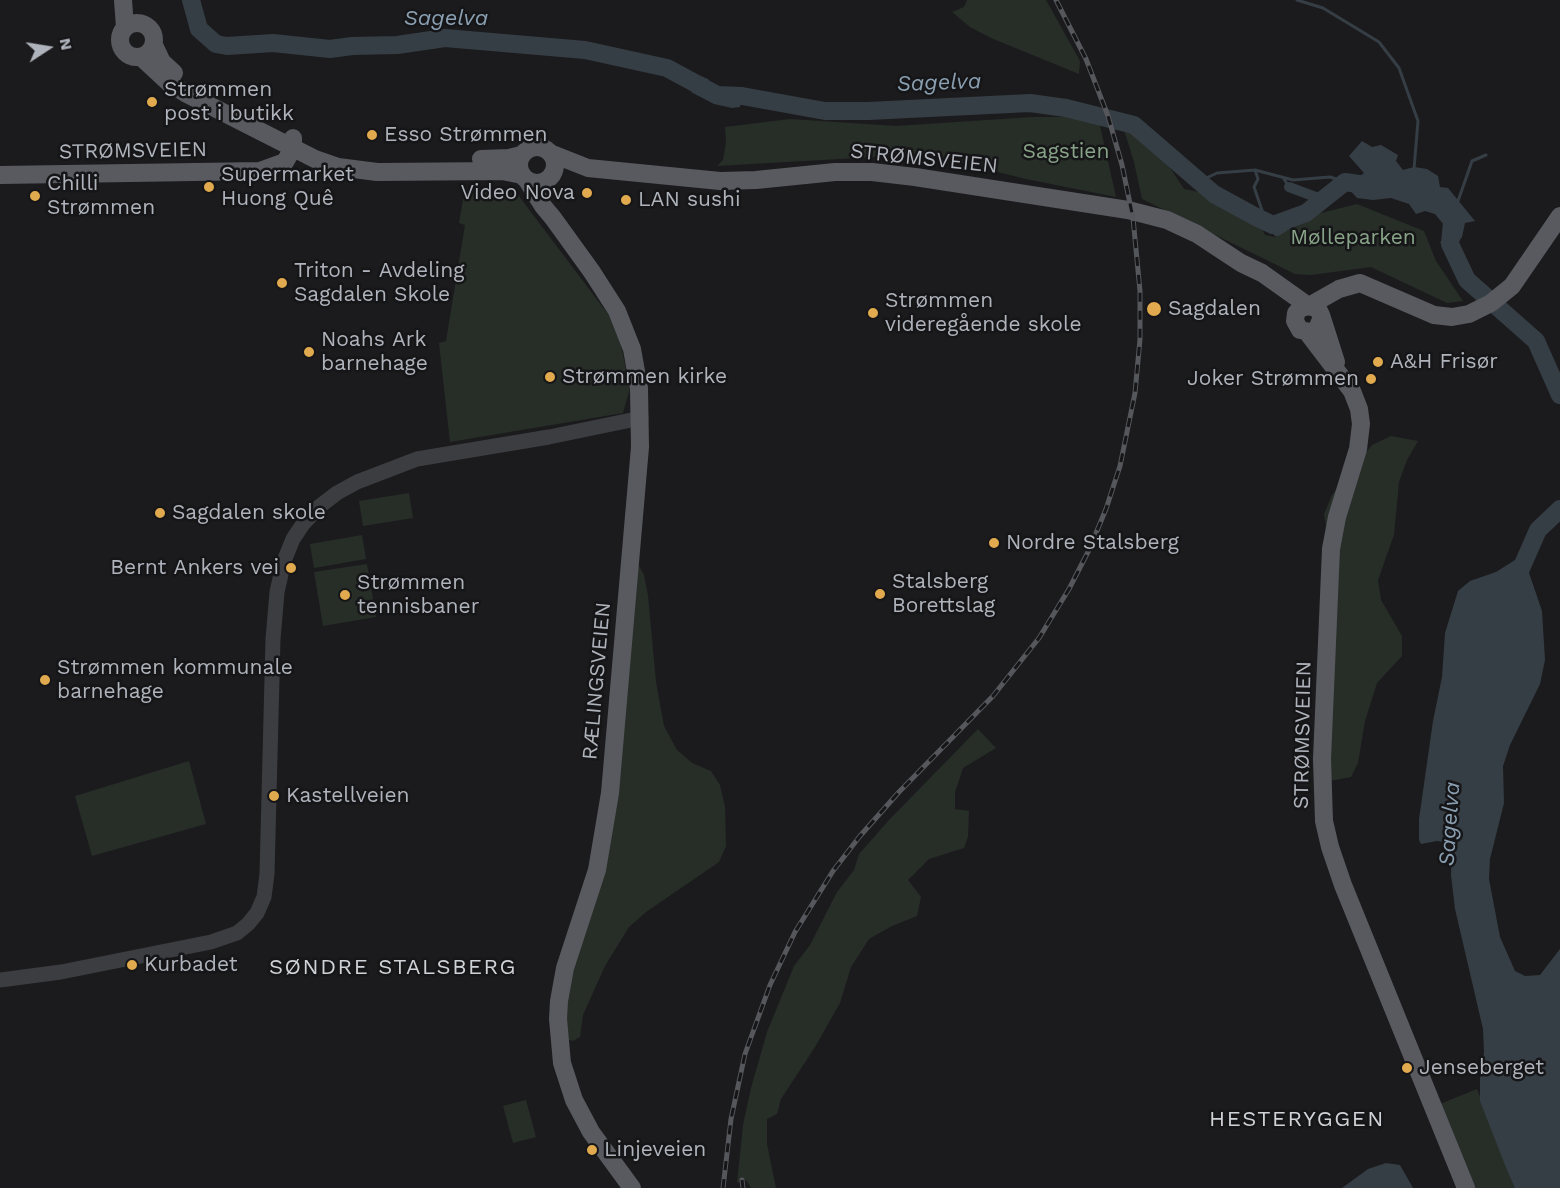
<!DOCTYPE html>
<html>
<head>
<meta charset="utf-8">
<style>
  body { margin:0 }
  #map { position:relative; width:1560px; height:1188px; overflow:hidden; background:#1b1b1d; font-family:"Work Sans",sans-serif }
  canvas { display:block }
  .north { position:absolute; left:18px; top:18px; width:60px; height:60px; -webkit-text-stroke:4px #161618; paint-order:stroke; rotate:78deg; font-size:16px; font-weight:700; line-height:24px; text-align:center; color:#afb3bb }
  .north::after { content:''; display:block; margin:auto; width:21px; height:27px; background:#afb3bb; clip-path:polygon(50% 0,100% 100%,50% 72%,0 100%) }
</style>
</head>
<body>
<div id="map">
<canvas width="1560" height="1188"></canvas>
<div class="north">N</div>
</div>
<script>
const context = document.querySelector('canvas').getContext('2d');
context.lineJoin = 'round';
function fillPath(path, color) { context.fillStyle = color; context.fill(path, 'evenodd'); }
const poly = rows => new Path2D(rows.map(r => 'M' + r).join(''));
function stroke(path, color, width, dash) { context.strokeStyle = color; context.lineWidth = width; context.lineCap = dash ? 'butt' : 'round'; context.setLineDash(dash || []); context.stroke(path); }
function label(font, color, halo, rows, align = 'center') {
  context.font = font + ' "Work Sans",sans-serif'; context.lineWidth = 5; context.setLineDash([]); context.textBaseline = 'middle'; context.strokeStyle = halo; context.fillStyle = color; for (const [text, x, y, turn = 0] of rows) {
    context.save(); context.translate(x, y); context.rotate((+turn || 0) * Math.PI / 180); context.textAlign = isNaN(turn) ? turn : align; if (halo) context.strokeText(text, 0, 0); context.fillText(text, 0, 0); context.restore();
  }
}
const green = poly([
  [967,0,1046,0,1080,61,1079,74,991,38,970,27,952,12,964,7],
  [1033,117,1098,117,1116,197,1026,179,942,158,892,156,717,166,723,160,726,143,725,127,790,119,896,126],
  [1122,123,1165,160,1184,189,1199,192,1210,201,1217,201,1242,216,1248,217,1262,229,1265,235,1274,237,1278,235,1277,232,1301,218,1357,204,1424,231,1436,261,1463,301,1447,303,1371,267,1311,275,1295,274,1142,199,1134,162],
  [465,188,518,195,617,326,630,388,623,413,450,442,439,343,446,341,465,225,459,223],
  [1391,436,1418,441,1407,460,1399,482,1394,535,1378,580,1381,600,1402,636,1402,656,1377,683,1365,721,1358,763,1351,777,1319,783,1328,539,1324,514,1332,495,1372,445],
  [409,493,413,518,363,526,359,501],
  [362,535,366,559,314,568,310,544],
  [635,559,644,575,648,596,656,682,664,726,677,750,692,763,711,771,720,785,725,807,726,846,719,862,646,912,629,927,605,966,583,1015,580,1037,573,1041,563,1038,560,1019,594,892],
  [367,564,376,617,323,626,314,572],
  [978,729,996,748,963,768,955,792,955,809,969,811,968,837,964,848,929,859,908,880,921,897,917,916,892,926,869,939,851,967,840,1003,815,1047,781,1099,777,1114,767,1119,767,1144,776,1188,751,1188,746,1180,737,1183,743,1125,751,1088,767,1032,794,966,810,945,837,892,854,870,859,854,889,820],
  [189,761,206,824,92,856,75,796],
  [1477,1089,1488,1117,1516,1188,1474,1188,1440,1104],
  [526,1100,536,1137,513,1143,503,1106]
]);
const water = poly([
  [700,76,708,79,713,87,719,91,743,87,740,107,732,108,714,104,691,92,698,86],
  [1362,141,1372,147,1381,145,1398,155,1396,161,1403,170,1414,167,1427,169,1438,176,1440,187,1448,188,1475,221,1465,223,1462,237,1456,246,1440,243,1448,230,1435,214,1425,211,1416,214,1409,204,1391,198,1373,200,1357,198,1348,188,1348,175,1359,177,1364,173,1349,156],
  [1524,558,1542,611,1545,660,1540,684,1510,745,1503,766,1504,803,1490,859,1489,879,1500,937,1515,971,1525,976,1540,975,1560,949,1560,1188,1515,1188,1507,1170,1480,1101,1480,1078,1484,1052,1483,1029,1455,909,1451,875,1452,843,1437,841,1421,844,1419,840,1419,819,1433,721,1442,677,1445,633,1458,591,1470,581,1496,572,1515,560],
  [1386,1163,1400,1165,1413,1188,1342,1188,1368,1169]
]);
const stream = poly([
  [1297,0,1323,8,1379,42,1399,68,1418,121,1414,169],
  [1255,170,1258,179,1254,187,1266,222],
  [1284,179,1289,187],
  [1200,181,1217,173,1255,170,1293,180,1330,177,1345,182],
  [1455,203,1458,201,1472,161,1486,155]
]);
const canal = poly([
  [1289,187,1321,199],
  [1277,231,1288,224]
]);
const river = poly([
  [191,0,199,29,216,44,227,46,273,43,330,49,352,46,397,45,445,38,585,50,667,68,717,95,742,96,825,111,868,111,1030,103,1066,108,1134,125,1214,194,1256,217,1273,225,1306,213,1345,182,1372,186],
  [1452,222,1450,244,1467,280,1536,341,1560,395],
  [1516,580,1538,530,1560,509]
]);
const minor = poly([
  [0,980,61,972,211,942,237,933,248,924,257,913,264,897,267,874,273,639,277,592,284,561,293,539,303,524,320,506,337,493,357,482,417,459,549,437,641,418]
]);
const major = poly([
  [123,0,125,27],
  '120 40a17 17 0 1 1 34 0a17 17 0 1 1-34 0Z',
  [154,45,162,62,174,73],
  [141,57,169,83,187,94,315,159,338,167,377,172,502,171,522,175],
  '519 165a18 18 0 1 1 36 0a18 18 0 1 1-36 0Z',
  [550,153,588,168,720,181,756,180,835,172,872,172,915,177,1128,210,1167,220,1197,234,1241,263,1262,273,1307,305],
  [481,159,509,158,521,155],
  [0,175,260,171,285,162,293,148,293,138],
  [527,180,543,206,553,218,592,272,617,311,632,349,639,388,640,447,610,793,597,870,565,968,559,1001,558,1019,562,1063,574,1100,591,1132,632,1188],
  [1309,306,1339,289,1360,283,1434,315,1452,317,1469,314,1491,303,1512,286,1560,216],
  [1321,319,1317,329,1311,332,1300,330,1295,321,1296,313,1301,308,1309,306,1318,309,1321,315,1336,362],
  [1307,332,1352,391,1359,409,1361,424,1358,449,1337,517,1331,549,1322,759,1324,821,1330,847,1343,885,1466,1188]
]);
const rail = poly([
  [742,1180,743,1188],
  [723,1188,731,1119,745,1054,770,985,795,932,833,871,860,836,899,792,993,696,1039,638,1069,589,1089,550,1106,509,1120,466,1135,393,1140,339,1140,291,1133,218,1122,165,1108,116,1086,59,1056,0]
]);
const markers = [
  [152,102,6,"#e1aa4e"],
  [372,135,6,"#e1aa4e"],
  [209,187,6,"#e1aa4e"],
  [587,193,6,"#e1aa4e"],
  [35,196,6,"#e1aa4e"],
  [626,200,6,"#e1aa4e"],
  [282,283,6,"#e1aa4e"],
  [1154,309,8,"#e1aa4e"],
  [873,313,6,"#e1aa4e"],
  [309,352,6,"#e1aa4e"],
  [1378,362,6,"#e1aa4e"],
  [550,377,6,"#e1aa4e"],
  [1371,379,6,"#e1aa4e"],
  [160,513,6,"#e1aa4e"],
  [994,543,6,"#e1aa4e"],
  [291,568,6,"#e1aa4e"],
  [880,594,6,"#e1aa4e"],
  [345,595,6,"#e1aa4e"],
  [45,680,6,"#e1aa4e"],
  [274,796,6,"#e1aa4e"],
  [132,965,6,"#e1aa4e"],
  [1407,1068,6,"#e1aa4e"],
  [592,1150,6,"#e1aa4e"]
];
const poiNames = [
  ["Strømmen",164,90],
  ["post i butikk",164,114],
  ["Esso Strømmen",384,135],
  ["Supermarket",221,175],
  ["Huong Quê",221,199],
  ["Chilli",47,184],
  ["Strømmen",47,208],
  ["Video Nova",575,193,"right"],
  ["LAN sushi",638,200],
  ["Triton - Avdeling",294,271],
  ["Sagdalen Skole",294,295],
  ["Strømmen",885,301],
  ["videregående skole",885,325],
  ["Sagdalen",1168,309],
  ["Noahs Ark",321,340],
  ["barnehage",321,364],
  ["A&H Frisør",1390,362],
  ["Strømmen kirke",562,377],
  ["Joker Strømmen",1359,379,"right"],
  ["Sagdalen skole",172,513],
  ["Nordre Stalsberg",1006,543],
  ["Bernt Ankers vei",279,568,"right"],
  ["Stalsberg",892,582],
  ["Borettslag",892,606],
  ["Strømmen",357,583],
  ["tennisbaner",357,607],
  ["Strømmen kommunale",57,668],
  ["barnehage",57,692],
  ["Kastellveien",286,796],
  ["Kurbadet",144,965],
  ["Jenseberget",1419,1068],
  ["Linjeveien",604,1150]
];
const streetNames = [
  ["STRØMSVEIEN",133,151,-1],
  ["STRØMSVEIEN",924,159,6],
  ["RÆLINGSVEIEN",597,681,-85],
  ["STRØMSVEIEN",1303,735,-89]
];
const parkNames = [
  ["Sagstien",1066,152],
  ["Mølleparken",1353,238]
];
const waterNames = [
  ["Sagelva",446,19],
  ["Sagelva",939,83,-2],
  ["Sagelva",1450,824,-86]
];
const neighbourhoodNames = [
  ["SØNDRE STALSBERG",393,968],
  ["HESTERYGGEN",1297,1120]
];
fillPath(green, '#272e28');
fillPath(water, '#363e45');
stroke(stream, '#363e45', 3);
stroke(canal, '#363e45', 10);
stroke(river, '#363e45', 18);
stroke(minor, '#3c3d41', 15);
stroke(major, '#585a60', 18);
stroke(rail, '#55575c', 5);
stroke(rail, '#161618', 3, [9]);
for (const [x, y, r, color] of markers) { const dot = new Path2D(); dot.arc(x, y, r, 0, 2 * Math.PI); context.fillStyle = color; context.fill(dot); stroke(dot, '#161618', 2); }
label('21px', '#afb3bb', '#161618', poiNames, 'left');
label('21px', '#afb3bb', '#161618', streetNames);
label('21px', '#88a488', '#161618', parkNames);
label('italic 22px', '#8aa0b2', '#161618', waterNames);
context.letterSpacing = '1.5px';
label('22px', '#cfd2d7', '#161618', neighbourhoodNames);
context.letterSpacing = '0px';
</script>
</body>
</html>
